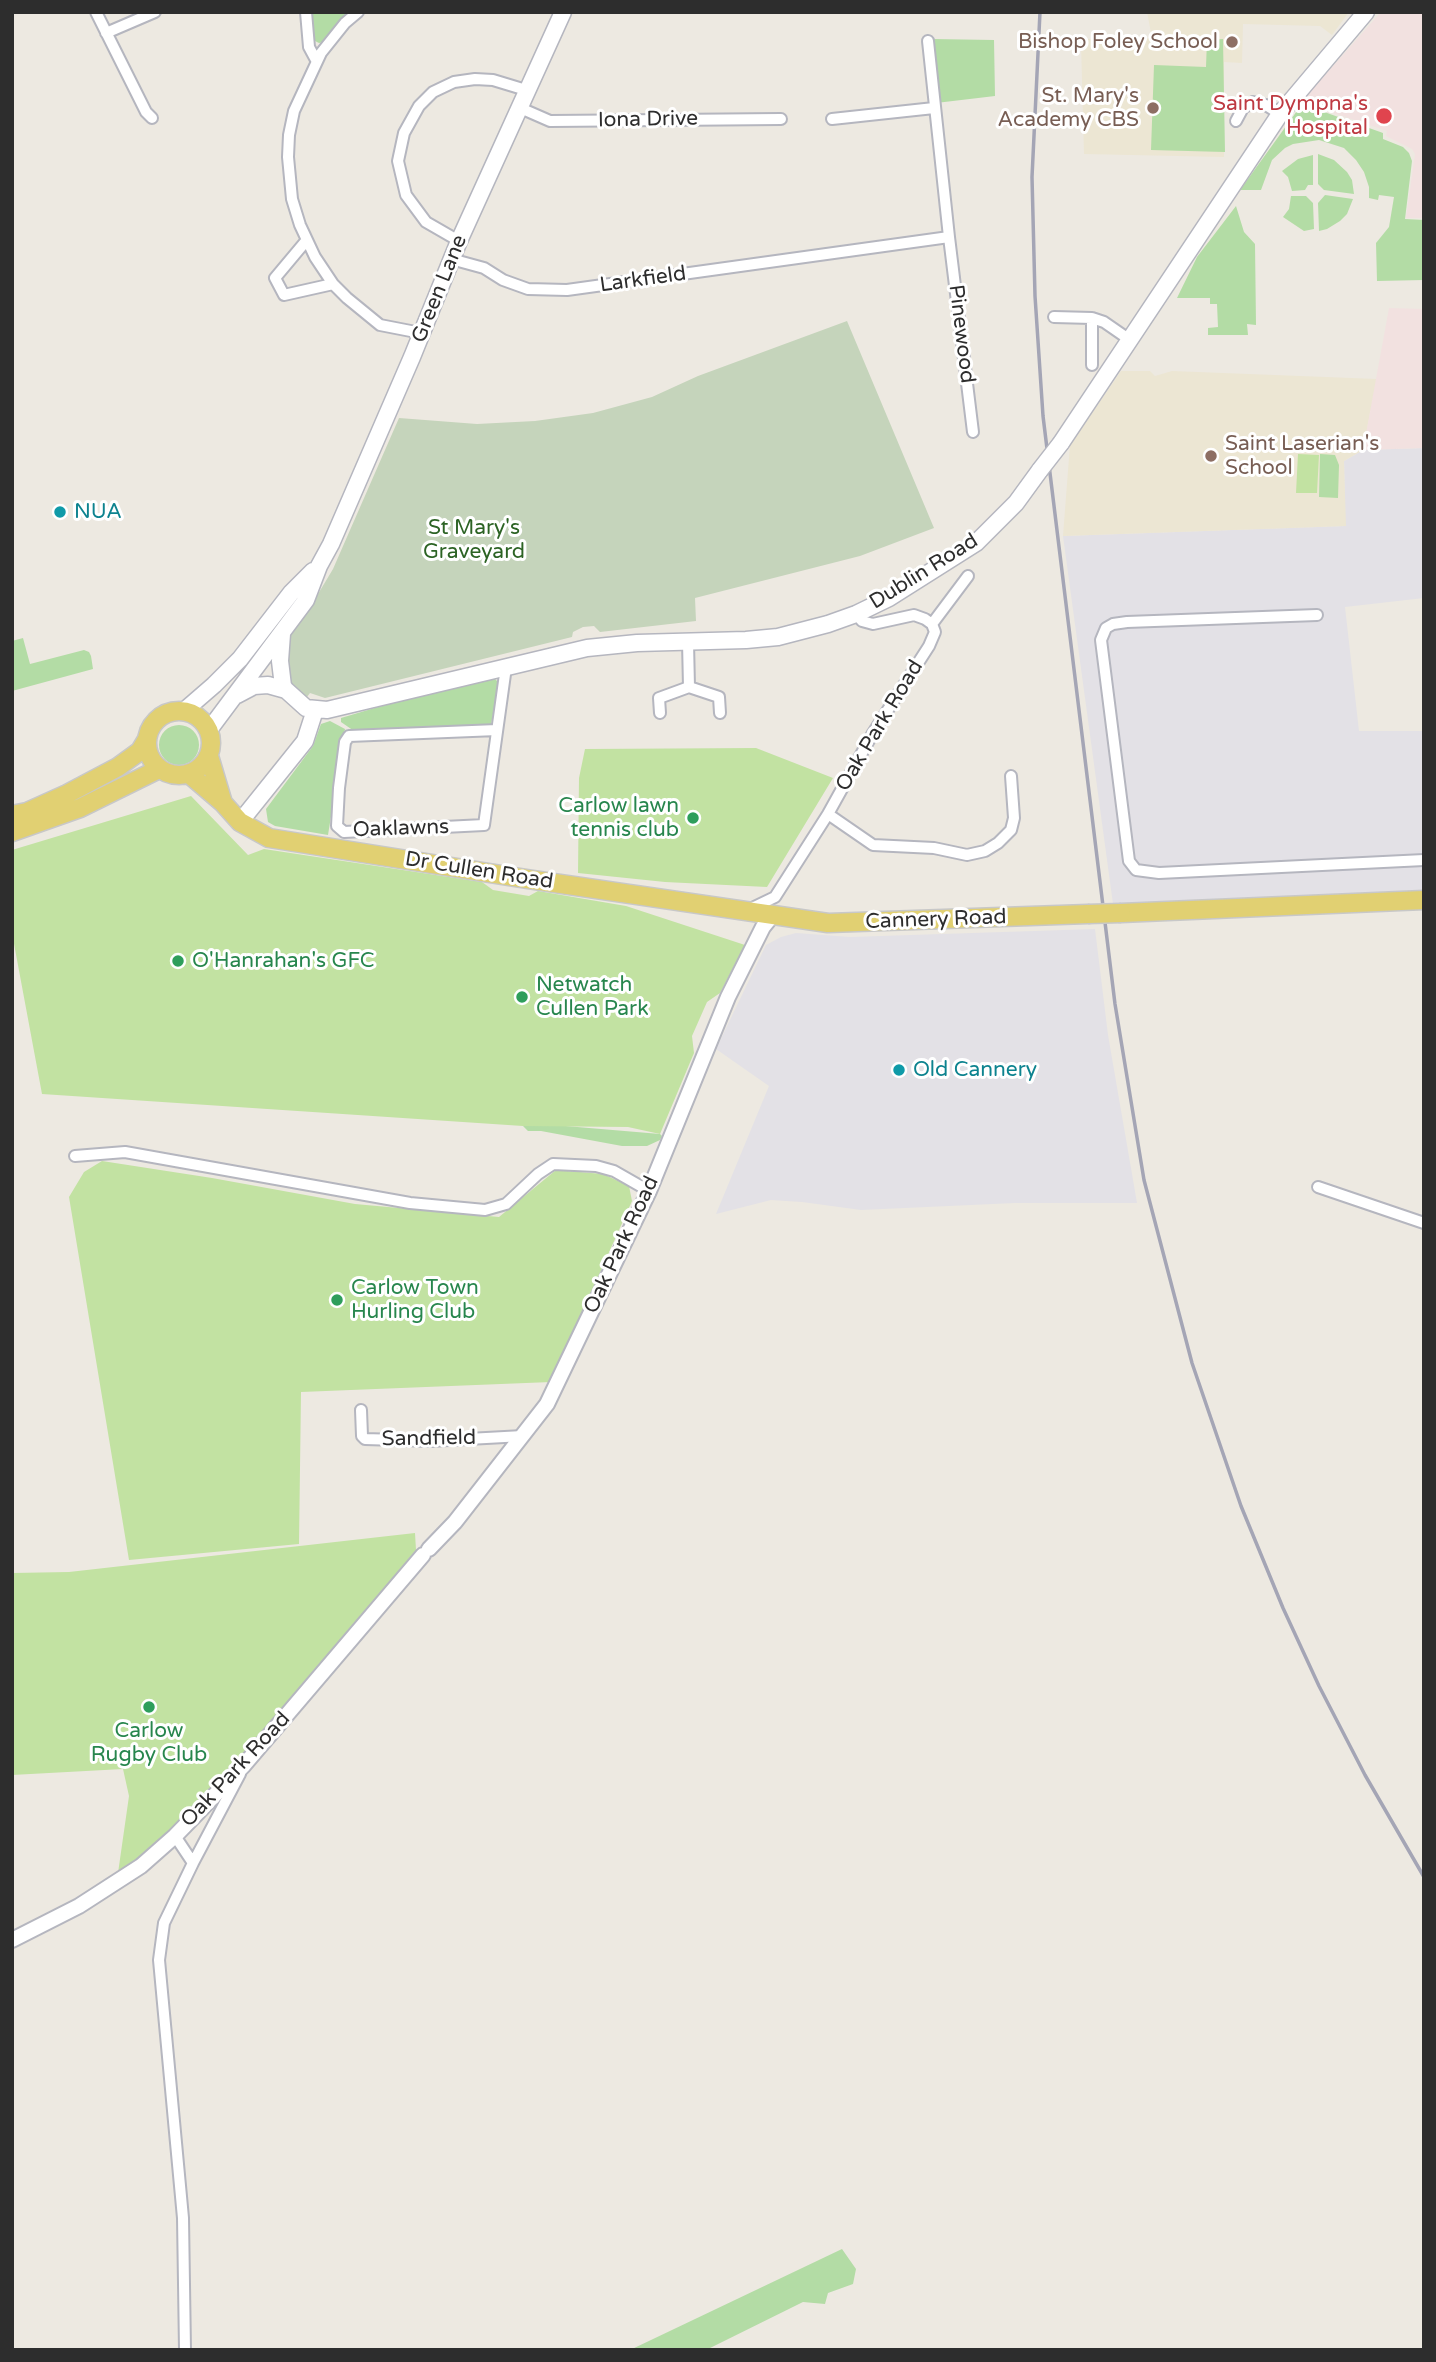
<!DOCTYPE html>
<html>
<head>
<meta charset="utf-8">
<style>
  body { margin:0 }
  #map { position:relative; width:1436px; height:2362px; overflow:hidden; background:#ede9e1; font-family:"Varela Round",sans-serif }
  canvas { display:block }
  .frame { position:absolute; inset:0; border:14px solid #2d2d2d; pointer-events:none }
</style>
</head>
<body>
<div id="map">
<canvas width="1436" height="2362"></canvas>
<div class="frame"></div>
</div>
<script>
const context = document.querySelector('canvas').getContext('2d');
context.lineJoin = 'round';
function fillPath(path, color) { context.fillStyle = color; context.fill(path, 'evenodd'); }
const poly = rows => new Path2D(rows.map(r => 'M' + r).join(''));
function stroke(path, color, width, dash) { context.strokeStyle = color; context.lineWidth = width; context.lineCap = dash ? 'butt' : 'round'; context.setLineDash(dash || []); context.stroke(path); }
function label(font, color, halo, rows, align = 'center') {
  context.font = font + ' "Varela Round",sans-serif'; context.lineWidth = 6; context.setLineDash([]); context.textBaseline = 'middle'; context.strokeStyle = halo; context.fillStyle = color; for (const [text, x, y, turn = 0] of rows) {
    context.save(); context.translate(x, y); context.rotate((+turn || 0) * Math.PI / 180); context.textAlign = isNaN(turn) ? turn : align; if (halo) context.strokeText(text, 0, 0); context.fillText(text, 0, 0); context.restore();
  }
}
const industrial = poly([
  [1424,448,1424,598,1345,607,1359,731,1424,731,1424,890,1113,904,1063,536,1345,526,1344,461,1363,450],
  [1095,929,1108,1035,1137,1203,1015,1203,861,1210,802,1202,771,1200,716,1214,769,1086,716,1049,766,945,781,937,796,933,850,937]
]);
const education = poly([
  [1147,12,1349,12,1332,35,1320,26,1243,24,1242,63,1224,62,1224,157,1084,154,1081,43,1085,39,1152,38],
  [1121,371,1150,371,1155,376,1172,371,1377,379,1363,450,1344,461,1346,526,1063,536,1070,445]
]);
const medical = poly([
  [1381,12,1424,12,1424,218,1406,218,1415,154,1412,149,1386,136,1387,131,1301,102],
  [1389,308,1424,309,1424,448,1363,450]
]);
const green = poly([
  [309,12,353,12,324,42,319,43,313,40],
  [932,39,994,40,995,96,936,103],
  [1223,39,1225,152,1151,150,1154,65,1206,67,1207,40],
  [1302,104,1383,133,1383,139,1403,147,1409,153,1412,161,1405,219,1424,220,1424,280,1377,281,1376,243,1389,227,1394,197,1379,195,1378,200,1369,198,1369,187,1364,172,1356,160,1344,148,1319,140,1293,144,1285,148,1272,160,1261,190,1240,190],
  [1318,154,1334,160,1347,172,1352,180,1354,194,1324,190,1318,184],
  [1313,155,1313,185,1308,185,1305,190,1292,191,1288,177,1282,171,1298,159],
  [1325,195,1353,199,1347,214,1340,221,1327,229,1319,231,1318,203],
  [1291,196,1306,196,1313,203,1314,229,1304,231,1283,217,1289,209],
  [1236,206,1244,232,1255,244,1256,325,1247,324,1248,335,1208,335,1208,328,1218,327,1217,304,1210,304,1210,298,1177,298,1197,257],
  [1320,454,1335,455,1339,465,1338,498,1319,497],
  [23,638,30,664,84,650,89,652,91,656,93,669,12,691,12,641],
  [491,679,495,679,499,683,498,690,491,724,486,726,357,733,341,722,341,718,378,707],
  [330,721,345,729,328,835,275,826,268,822,266,809,313,746,321,724],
  '159 745a20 20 0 1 1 40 0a20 20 0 1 1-40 0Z',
  [530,1123,660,1134,662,1136,660,1140,647,1146,622,1146,541,1131,528,1131,523,1126],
  [842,2249,856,2269,853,2284,828,2293,825,2304,803,2302,706,2350,630,2350]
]);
const cemetery = poly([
  [847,321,934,528,860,556,695,598,696,621,600,632,594,626,583,627,573,632,572,637,325,698,310,693,307,697,294,689,287,681,284,669,290,634,306,614,333,569,399,418,477,424,535,421,593,413,652,397,698,376]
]);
const pitch = poly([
  [1298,454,1319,455,1317,493,1296,493],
  [756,748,833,778,767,887,665,882,578,873,579,778,585,749],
  [191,796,248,855,264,849,482,882,493,890,529,896,538,891,626,906,745,945,720,993,707,1002,692,1036,694,1053,660,1134,628,1127,523,1126,42,1094,12,933,12,850],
  [102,1161,212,1178,355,1204,499,1217,556,1170,603,1174,629,1186,632,1201,551,1382,301,1392,299,1544,129,1560,69,1197,84,1172],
  [415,1533,416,1550,248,1753,156,1845,118,1873,129,1796,123,1769,12,1775,12,1573,69,1572]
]);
const minor = poly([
  [96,12,146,112,152,118],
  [306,12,309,47,316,60],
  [358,12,345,23,321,53,294,111,289,135,288,157,292,199,300,225,315,257,333,284,347,298,380,325,421,333],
  [106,33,155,12],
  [928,41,949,237,973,432],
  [518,107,550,121,781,119],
  [832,119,934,108],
  [1236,121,1243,108,1253,102,1266,105,1280,114],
  [306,241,275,278,284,295,333,284],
  [459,241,426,222,406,195,398,161,404,133,419,106,433,92,454,82,475,79,493,80,526,90],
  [451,259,484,268,503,280,528,289,567,290,949,237],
  [1054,317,1092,318],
  [1092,365,1092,318,1104,322,1130,340],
  [1317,615,1127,622,1113,624,1106,628,1101,640,1129,861,1136,870,1159,873,1424,860],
  [932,624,968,576],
  [688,642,689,687],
  [660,713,659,698,689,687,719,697,720,713],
  [497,730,349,736,345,742,339,788,337,826,344,832,484,825,506,667],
  [828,814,873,845,934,848,967,855,985,851,998,843,1011,830,1014,818,1011,776],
  [748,910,775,897,828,814,873,733,929,646,935,632,932,624,925,619,914,615,873,624,862,621,856,614],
  [75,1156,125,1152,410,1203,485,1210,506,1204,538,1174,553,1164,596,1166,614,1171,649,1191],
  [1318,1187,1424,1223],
  [361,1410,362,1436,365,1439,431,1441,523,1436],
  [175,1836,193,1863],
  [185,2350,183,2218,159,1960,164,1923,193,1863,240,1774]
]);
const tertiary = poly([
  [429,1549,455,1522,547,1404,649,1191,728,997,763,927,772,916],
  [12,1940,79,1906,141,1866,175,1836,244,1765,423,1555]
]);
const secondary = poly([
  [1061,443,1280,114,1366,12],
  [282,634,280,661,283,686,286,690],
  [237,695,254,686,268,685,286,690,306,708,327,710,587,648,637,643,746,640,778,637,828,624,856,614,889,598,976,543,1016,503,1040,470],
  [184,711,214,685,240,659,291,593,313,571],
  [209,730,306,600,319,566,331,544,412,357,459,241,563,12],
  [240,822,305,741,315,710]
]);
const primary = poly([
  '147 743a32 32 0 1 1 64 0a32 32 0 1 1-64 0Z',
  [209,756,223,803],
  [189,774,223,803,240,822,269,838,527,879,828,923,1088,914],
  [12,815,27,812,67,794,118,767,140,751,146,741],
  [12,832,80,808,159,769],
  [1121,913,1424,900]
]);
const rail = poly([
  [1040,12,1032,177,1035,296,1043,416,1115,1004,1144,1180,1192,1363,1241,1506,1283,1608,1319,1686,1365,1775,1424,1877]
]);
const secondaryBridge = poly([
  [1040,470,1061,443]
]);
const primaryBridge = poly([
  [1088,914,1121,913]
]);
const markers = [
  [1232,42,7,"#8d6e63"],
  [1153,108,7,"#8d6e63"],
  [1384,116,9,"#e0444e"],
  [1211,456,7,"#8d6e63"],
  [60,512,7,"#0f9aa8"],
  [693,818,7,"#2e9e5b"],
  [178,961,7,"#2e9e5b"],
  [522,997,7,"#2e9e5b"],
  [899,1070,7,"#0f9aa8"],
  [337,1300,7,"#2e9e5b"],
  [149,1707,7,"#2e9e5b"]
];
const educationNames = [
  ["Bishop Foley School",1218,42],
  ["St. Mary's",1139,96],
  ["Academy CBS",1139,120],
  ["Saint Laserian's",1225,444,"left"],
  ["School",1225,468,"left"]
];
const healthNames = [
  ["Saint Dympna's",1368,104],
  ["Hospital",1368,128]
];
const streetNames = [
  ["Iona Drive",648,120,-1],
  ["Larkfield",643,280,-8],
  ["Green Lane",440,289,-68],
  ["Pinewood",961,334,83],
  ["Dublin Road",924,572,-32],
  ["Oak Park Road",880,726,-59],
  ["Oaklawns",401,829,-2],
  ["Dr Cullen Road",479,871,9],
  ["Cannery Road",936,920,-2],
  ["Oak Park Road",622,1245,-65],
  ["Sandfield",429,1439,-1],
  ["Oak Park Road",236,1770,-47]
];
const cultureNames = [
  ["NUA",74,512],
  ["Old Cannery",913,1070]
];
const parkNames = [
  ["St Mary's",474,528],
  ["Graveyard",474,552]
];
const leisureNames = [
  ["Carlow lawn",679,806,"right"],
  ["tennis club",679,830,"right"],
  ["O'Hanrahan's GFC",192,961],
  ["Netwatch",536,985],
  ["Cullen Park",536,1009],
  ["Carlow Town",351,1288],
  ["Hurling Club",351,1312],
  ["Carlow",149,1731,"center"],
  ["Rugby Club",149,1755,"center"]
];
fillPath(industrial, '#e3e1e6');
fillPath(education, '#ece6d3');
fillPath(medical, '#f2e1e0');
fillPath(green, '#b3dca5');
fillPath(cemetery, '#c5d4bb');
fillPath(pitch, '#c2e2a2');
stroke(minor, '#b5b6bf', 14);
stroke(tertiary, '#b5b6bf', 18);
stroke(secondary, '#b5b6bf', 19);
stroke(primary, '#c8c8c8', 21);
stroke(minor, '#fff', 10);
stroke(tertiary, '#fff', 14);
stroke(secondary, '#fff', 16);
stroke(primary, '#e1d072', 18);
stroke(rail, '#a4a5b5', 3.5);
stroke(secondaryBridge, '#b5b6bf', 19, []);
stroke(primaryBridge, '#c8c8c8', 21, []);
stroke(secondaryBridge, '#fff', 16);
stroke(primaryBridge, '#e1d072', 18);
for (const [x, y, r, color] of markers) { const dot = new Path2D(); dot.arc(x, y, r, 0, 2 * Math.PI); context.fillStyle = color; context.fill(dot); stroke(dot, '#fff', 2.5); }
label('21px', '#785e54', '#fff', educationNames, 'right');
label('21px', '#be3a42', '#fff', healthNames, 'right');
label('21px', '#2d2d2d', '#fff', streetNames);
label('21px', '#0d838f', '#fff', cultureNames, 'left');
label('21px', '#2c6324', '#fff', parkNames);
label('21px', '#27864d', '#fff', leisureNames, 'left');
</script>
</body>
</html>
